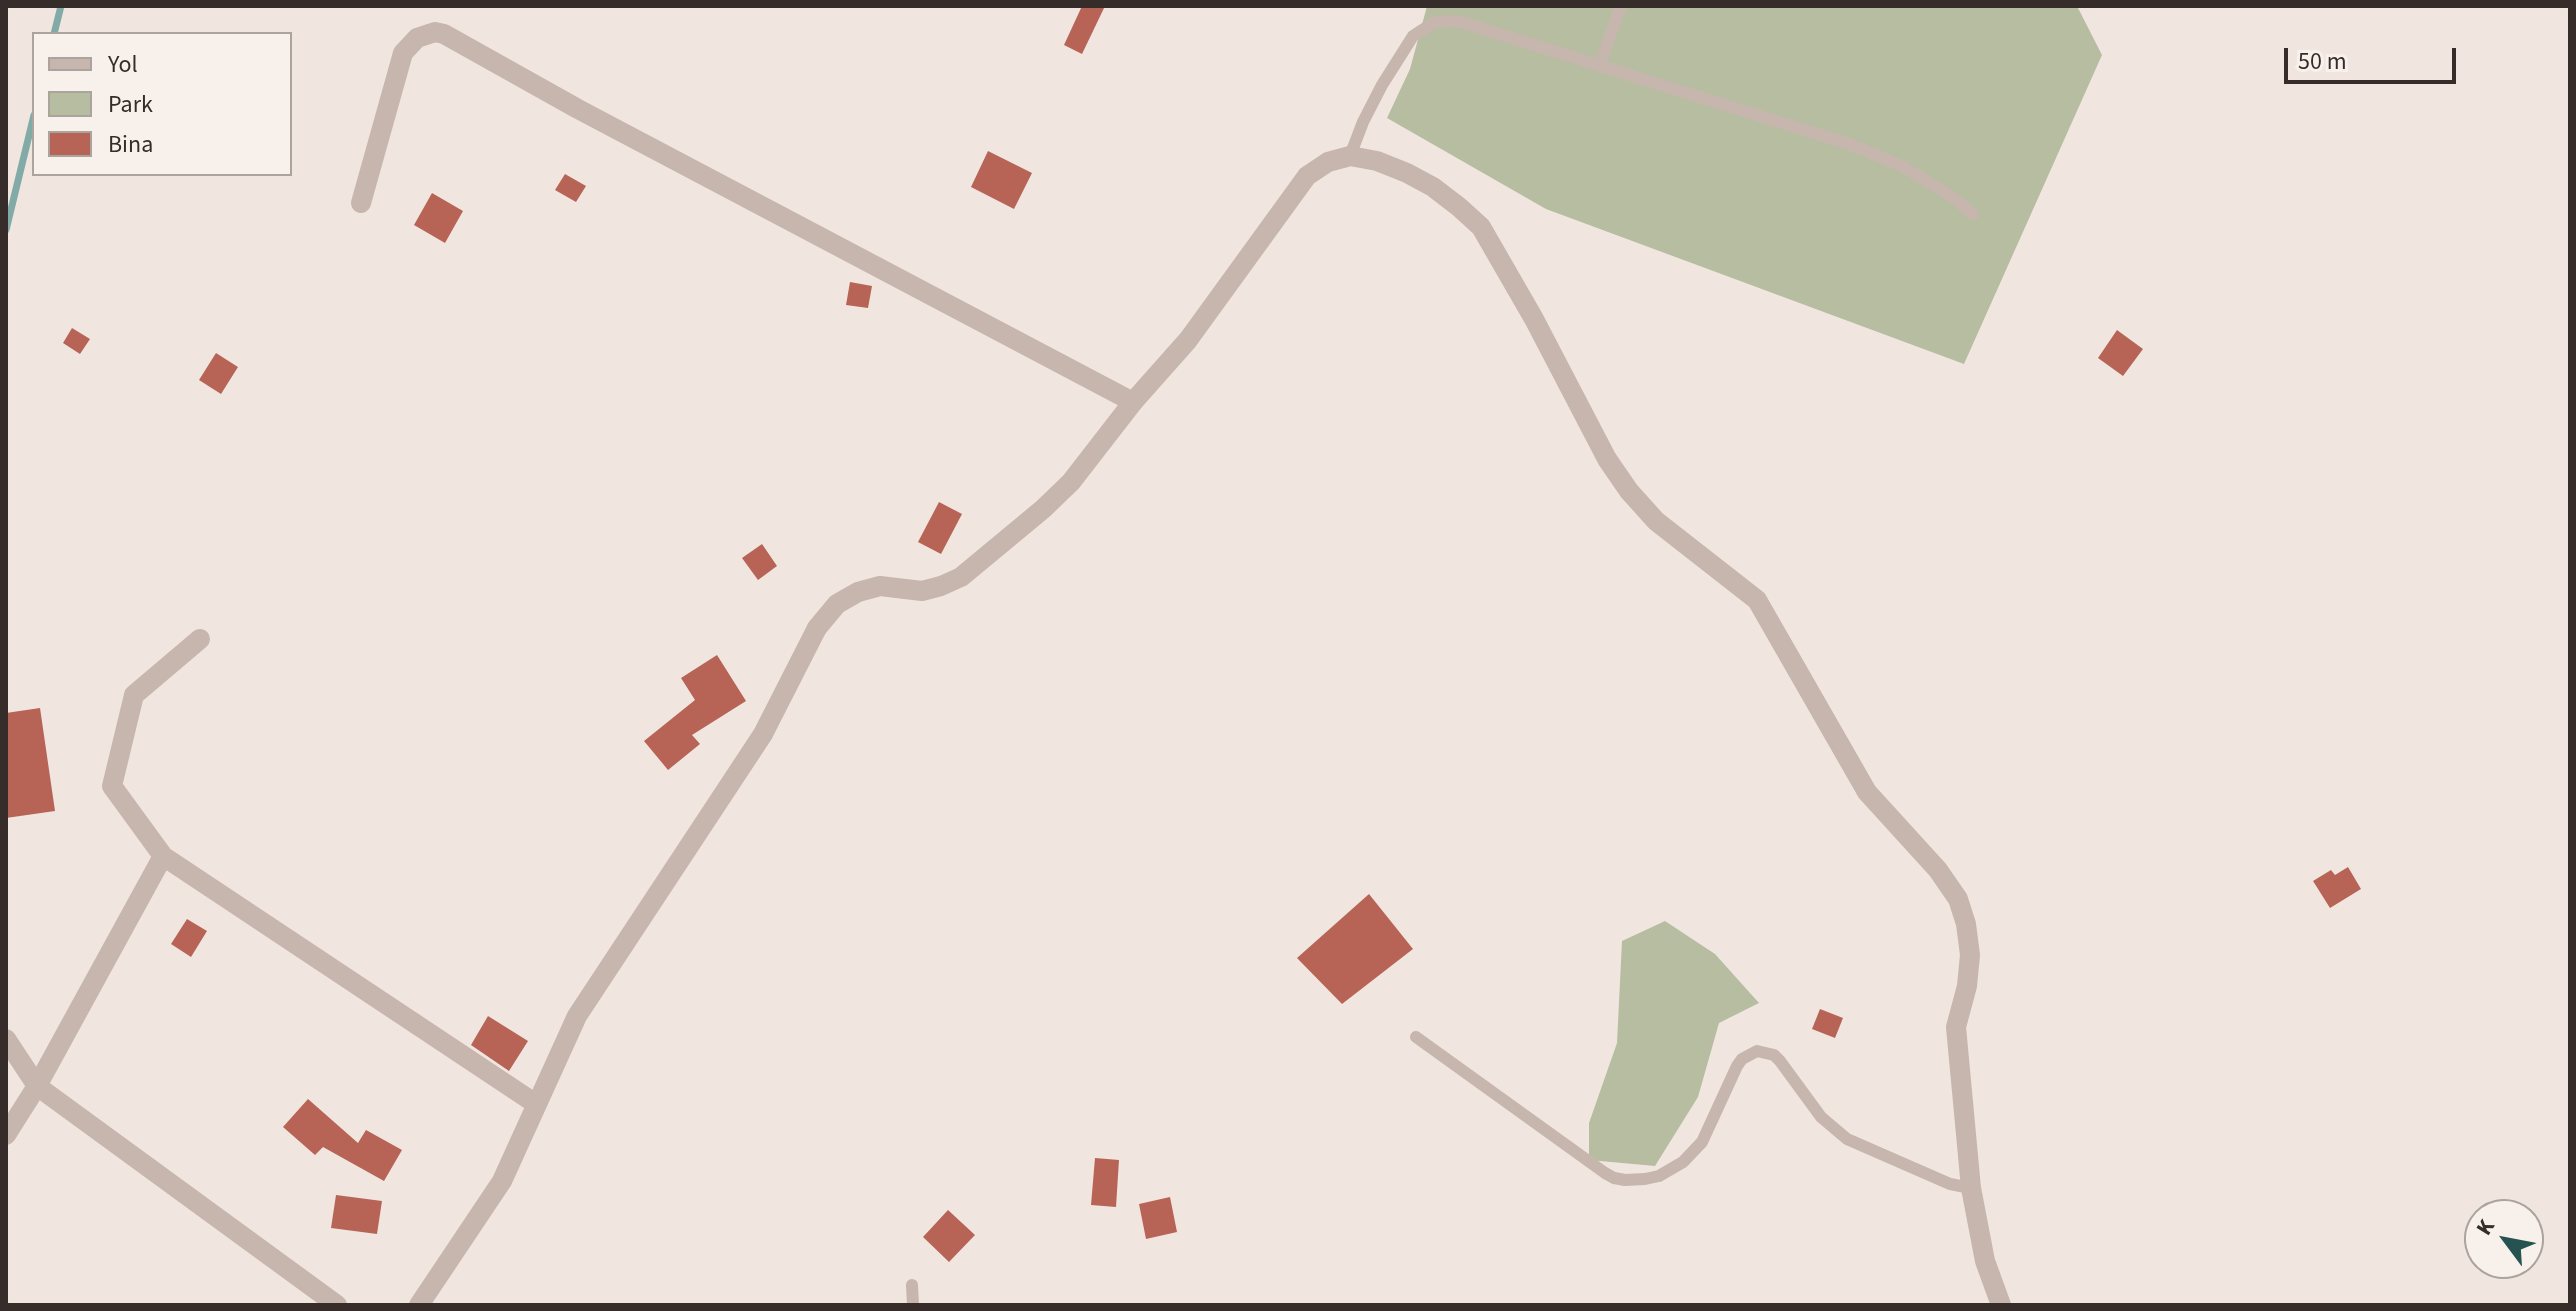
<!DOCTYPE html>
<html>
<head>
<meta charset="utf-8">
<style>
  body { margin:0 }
  #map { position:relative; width:2576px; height:1311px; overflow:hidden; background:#f0e6df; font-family:"Source Sans 3",sans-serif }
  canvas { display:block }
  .frame { position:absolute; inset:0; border:8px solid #362d2a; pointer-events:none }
  .legend { position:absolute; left:32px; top:32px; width:260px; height:144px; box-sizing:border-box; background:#f8f1eb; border:2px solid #aaa39e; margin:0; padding:10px 14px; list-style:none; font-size:24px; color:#362d2a }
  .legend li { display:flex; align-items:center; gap:16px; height:40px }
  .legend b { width:40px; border:2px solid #aaa39e }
  .north { position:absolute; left:2464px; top:1199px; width:80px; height:80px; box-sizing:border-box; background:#f8f1eb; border:2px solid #aaa39e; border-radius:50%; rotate:302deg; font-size:22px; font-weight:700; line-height:32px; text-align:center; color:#362d2a }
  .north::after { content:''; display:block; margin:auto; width:28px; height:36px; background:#255351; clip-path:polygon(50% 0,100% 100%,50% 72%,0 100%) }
  .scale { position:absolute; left:2284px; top:48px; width:172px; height:36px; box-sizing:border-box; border:4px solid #362d2a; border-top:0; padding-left:10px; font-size:24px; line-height:28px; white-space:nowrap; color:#362d2a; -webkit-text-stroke:6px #f8f1eb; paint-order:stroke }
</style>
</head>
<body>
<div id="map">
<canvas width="2576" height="1311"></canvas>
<div class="frame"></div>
<ul class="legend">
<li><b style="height:10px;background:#c7b6ad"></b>Yol</li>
<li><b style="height:22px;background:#b7bda1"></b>Park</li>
<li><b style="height:22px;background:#b76456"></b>Bina</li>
</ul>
<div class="north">K</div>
<div class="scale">50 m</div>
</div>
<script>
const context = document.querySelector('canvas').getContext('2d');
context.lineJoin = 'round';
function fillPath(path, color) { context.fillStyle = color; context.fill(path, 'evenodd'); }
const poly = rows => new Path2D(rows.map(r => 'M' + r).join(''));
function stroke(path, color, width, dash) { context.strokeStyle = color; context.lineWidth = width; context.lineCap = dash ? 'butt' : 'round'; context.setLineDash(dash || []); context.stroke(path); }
const green = poly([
  [1427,6,2077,6,2102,55,1964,364,1546,209,1387,118,1410,69],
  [1665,921,1715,954,1759,1003,1719,1023,1698,1097,1655,1166,1589,1160,1589,1123,1617,1043,1622,941]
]);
const stream = poly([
  [54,34,61,6],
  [6,230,34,115]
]);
const building = poly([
  [1082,6,1105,6,1082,54,1064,45],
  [988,151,1032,173,1014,209,971,187],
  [565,174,586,186,576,202,555,190],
  [432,193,463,211,445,243,414,225],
  [850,282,872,286,868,308,846,305],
  [72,328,90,339,80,354,63,343],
  [2117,330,2143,349,2123,376,2098,358],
  [216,353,238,367,221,394,199,380],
  [939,502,962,514,941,554,918,542],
  [762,544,777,566,758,580,742,558],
  [717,655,746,701,692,735,700,744,668,770,644,741,695,700,681,678],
  [40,708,55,811,6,818,6,713],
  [2348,867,2361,889,2330,908,2313,881,2331,870,2335,875],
  [1369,894,1413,949,1342,1004,1297,958],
  [187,919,207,931,191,957,171,944],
  [1820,1009,1843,1018,1835,1038,1812,1029],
  [488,1016,528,1041,509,1071,471,1045],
  [308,1099,358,1143,366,1130,402,1150,384,1181,323,1147,315,1155,283,1127],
  [1095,1158,1119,1160,1116,1207,1091,1205],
  [336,1195,382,1201,377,1234,331,1228],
  [1170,1197,1177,1232,1146,1239,1139,1204],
  [948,1210,975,1235,949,1262,923,1237]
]);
const service = poly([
  [1599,66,1621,6],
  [1350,156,1363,122,1382,85,1413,36,1433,23,1447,21,1461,22,1849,144,1902,166,1951,196,1973,214],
  [1416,1037,1605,1173,1614,1178,1625,1180,1645,1179,1659,1176,1683,1162,1702,1142,1737,1066,1742,1059,1757,1051,1774,1055,1780,1061,1821,1117,1847,1139,1950,1184,1971,1188],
  [912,1285,913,1305]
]);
const minor = poly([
  [361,203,403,53,417,38,435,32,444,34,578,109,1133,402],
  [163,856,536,1104],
  [6,1039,37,1086,337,1305],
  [6,1135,37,1086,163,856,112,786,134,695,200,639],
  [419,1305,502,1181,577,1016,763,734,817,628]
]);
const tertiary = poly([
  [817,628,837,604,858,592,880,586,922,591,941,586,961,577,1043,509,1071,482,1133,402,1188,340,1307,176,1328,162,1350,156,1377,161,1407,173,1433,187,1459,207,1481,227,1534,319,1607,459,1629,491,1656,521,1757,600,1867,792,1938,870,1958,899,1966,924,1970,955,1967,986,1956,1027,1971,1188,1985,1261,2001,1305]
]);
fillPath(green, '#b7bda1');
stroke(stream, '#82aaa7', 7);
fillPath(building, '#b76456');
stroke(service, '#c7b6ad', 12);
stroke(minor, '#c7b6ad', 20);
stroke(tertiary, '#c7b6ad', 20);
</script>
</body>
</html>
